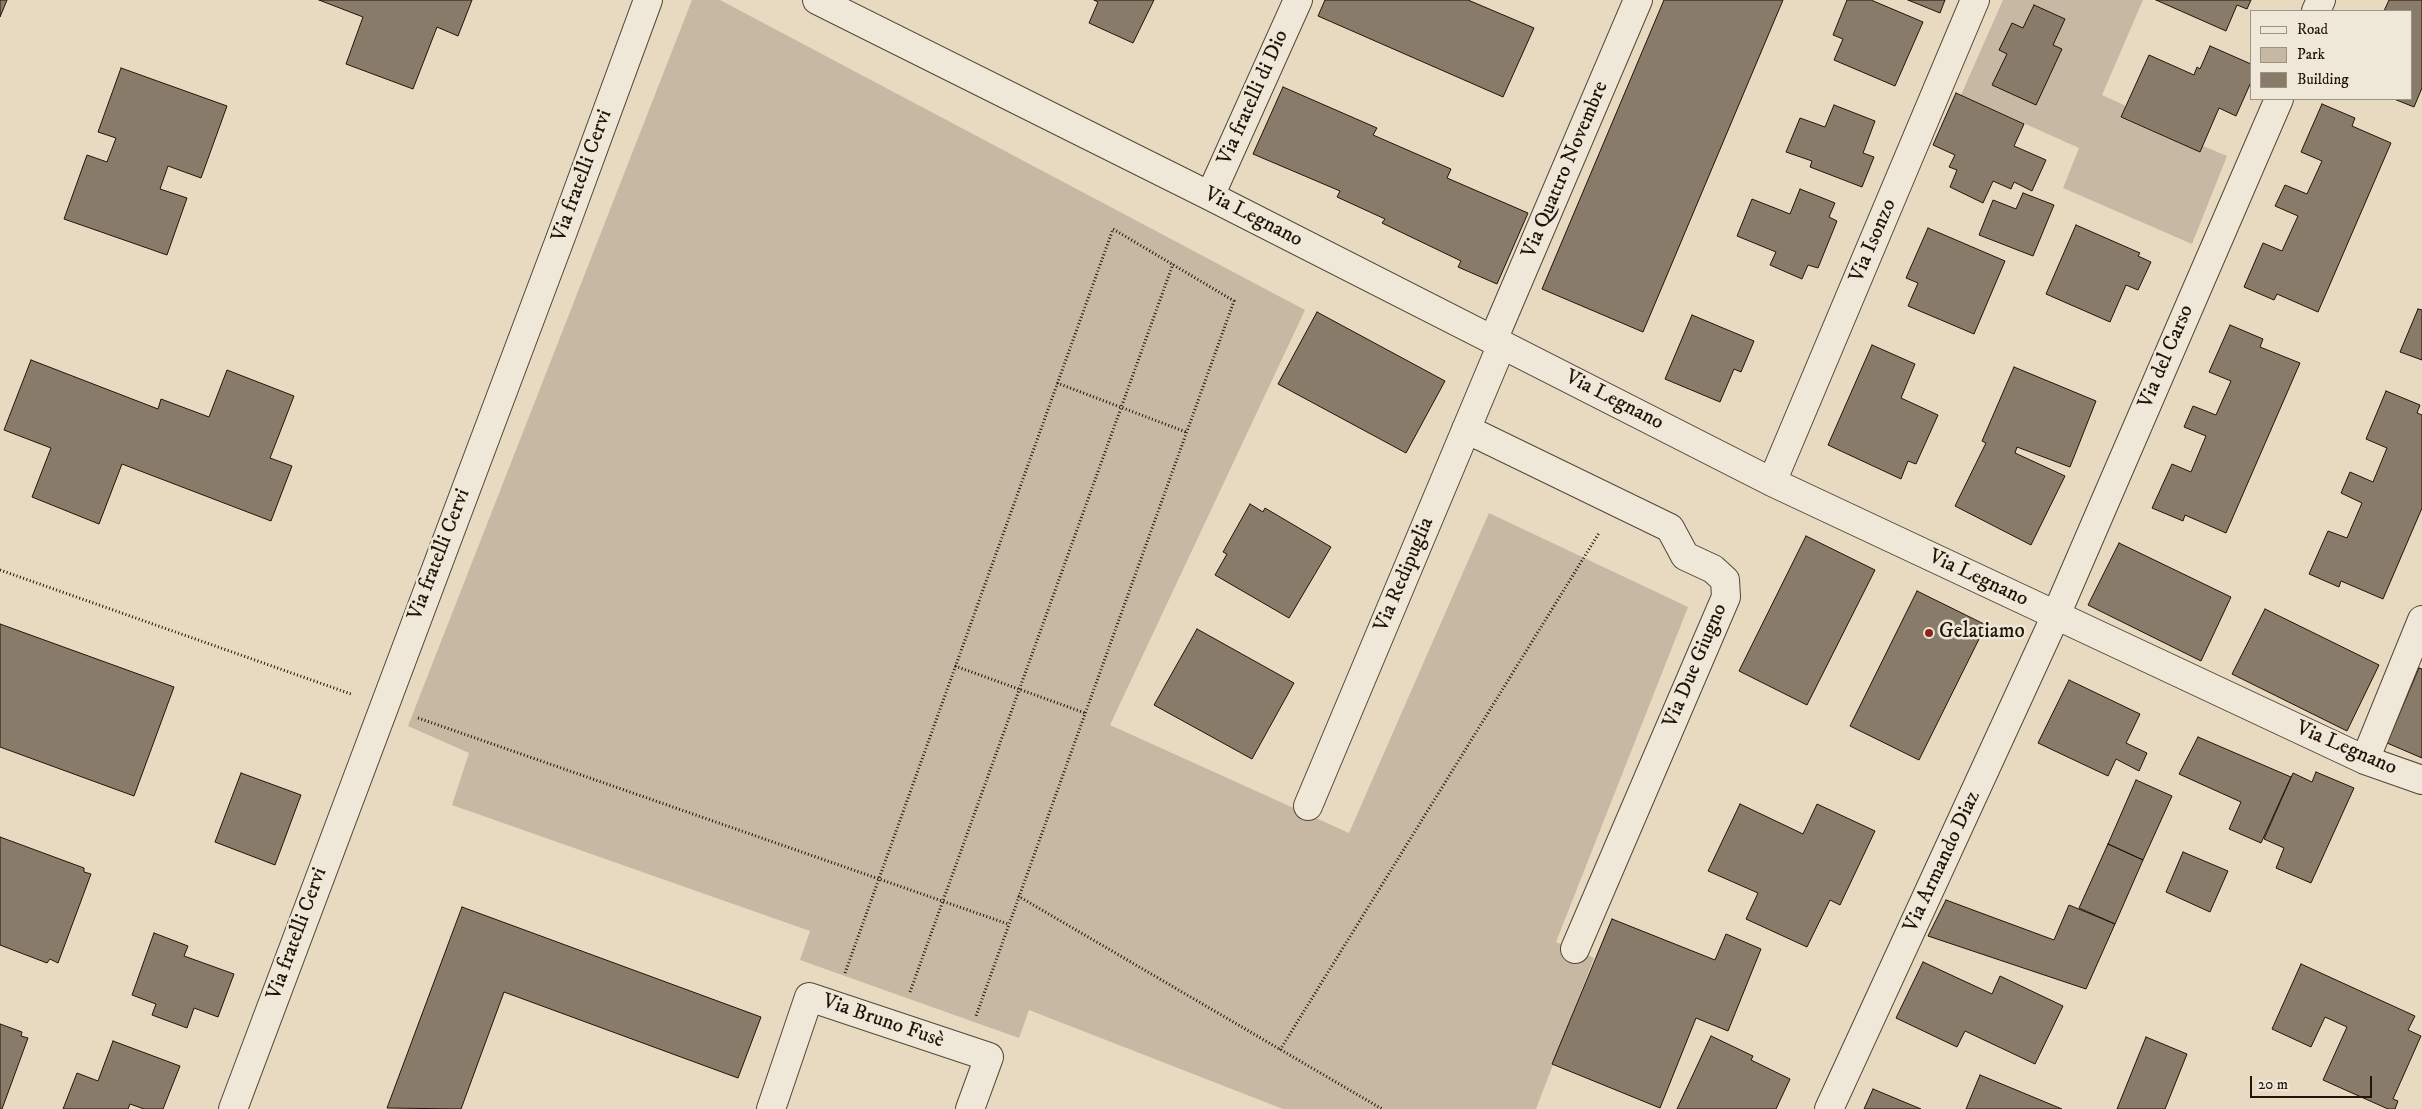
<!DOCTYPE html>
<html>
<head>
<meta charset="utf-8">
<style>
  body { margin:0 }
  #map { position:relative; width:2422px; height:1109px; overflow:hidden; background:#e7dac1; font-family:"IM FELL DW Pica",serif }
  canvas { display:block }
  .legend { position:absolute; left:2250px; top:10px; width:162px; height:90px; box-sizing:border-box; background:#efe7d7; border:1px solid #9d9385; margin:0; padding:6px 9px; list-style:none; font-size:15px; color:#231409 }
  .legend li { display:flex; align-items:center; gap:10px; height:25px }
  .legend b { width:25px; border:1px solid #9d9385 }
  .scale { position:absolute; left:2250px; top:1076px; width:122px; height:22px; box-sizing:border-box; border:2px solid #231409; border-top:0; padding-left:6px; font-size:15px; line-height:18px; white-space:nowrap; color:#231409; -webkit-text-stroke:4px #efe7d7; paint-order:stroke }
</style>
</head>
<body>
<div id="map">
<canvas width="2422" height="1109"></canvas>
<ul class="legend">
<li><b style="height:6px;background:#efe7d7"></b>Road</li>
<li><b style="height:14px;background:#c6b8a2"></b>Park</li>
<li><b style="height:14px;background:#897b69"></b>Building</li>
</ul>
<div class="scale">20 m</div>
</div>
<script>
const context = document.querySelector('canvas').getContext('2d');
context.lineJoin = 'round';
function fillPath(path, color) { context.fillStyle = color; context.fill(path, 'evenodd'); }
const poly = rows => new Path2D(rows.map(r => 'M' + r).join(''));
function stroke(path, color, width, dash) { context.strokeStyle = color; context.lineWidth = width; context.lineCap = dash ? 'butt' : 'round'; context.setLineDash(dash || []); context.stroke(path); }
function label(font, color, halo, rows, align = 'center') {
  context.font = font + ' "IM FELL DW Pica",serif'; context.lineWidth = 5; context.setLineDash([]); context.textBaseline = 'middle'; context.strokeStyle = halo; context.fillStyle = color; for (const [text, x, y, turn = 0] of rows) {
    context.save(); context.translate(x, y); context.rotate((+turn || 0) * Math.PI / 180); context.textAlign = isNaN(turn) ? turn : align; if (halo) context.strokeText(text, 0, 0); context.fillText(text, 0, 0); context.restore();
  }
}
const green = poly([
  [692,0,720,0,1305,310,1110,725,1349,833,1489,513,1688,607,1556,942,1594,958,1536,1109,1283,1109,1029,1010,1019,1038,800,960,810,931,452,805,469,753,408,726],
  [2003,0,2143,0,2102,95,2126,106,2121,118,2200,152,2203,146,2227,156,2192,244,2063,188,2079,148,1961,95]
]);
const building = poly([
  [0,0,7,0,0,17,0,0],
  [319,0,472,0,458,36,437,27,413,89,346,64,363,17,319,0],
  [1094,0,1154,0,1133,43,1089,23,1098,2,1094,0],
  [1325,0,1468,0,1534,28,1503,97,1318,16,1325,0],
  [1664,0,1783,0,1643,332,1542,289,1664,0],
  [1847,0,1871,0,1923,22,1895,86,1834,60,1843,39,1833,35,1847,0],
  [1908,0,1945,0,1940,13,1908,0],
  [2156,0,2251,0,2247,9,2237,5,2226,31,2156,0],
  [2389,0,2422,0,2422,88,2414,107,2394,99,2411,99,2411,11,2384,11,2389,0],
  [2034,5,2065,19,2053,45,2062,49,2036,105,1992,85,2007,54,1999,50,2012,23,2023,28,2034,5],
  [2210,46,2251,64,2251,82,2236,116,2219,108,2200,152,2121,117,2149,55,2194,75,2197,67,2200,69,2210,46],
  [121,68,227,106,201,178,168,166,160,189,187,198,167,255,64,219,87,155,107,162,116,138,98,132,121,68],
  [1283,87,1377,128,1373,135,1451,169,1447,178,1528,213,1497,284,1458,267,1461,261,1382,223,1385,219,1337,197,1340,191,1253,154,1283,87],
  [1956,93,2024,124,2014,146,2046,160,2032,191,2014,182,2011,189,1993,181,1983,203,1950,187,1957,170,1949,167,1955,155,1933,145,1956,93],
  [2322,104,2355,118,2352,126,2391,143,2318,312,2277,294,2274,300,2244,287,2263,243,2282,251,2298,216,2275,206,2285,185,2307,194,2322,161,2301,152,2322,104],
  [1834,105,1875,121,1863,153,1874,157,1862,187,1810,167,1812,161,1786,152,1800,118,1825,127,1834,105],
  [1800,189,1835,203,1829,217,1837,221,1818,268,1808,265,1802,279,1770,265,1776,252,1737,236,1752,199,1790,214,1800,189],
  [2023,193,2054,205,2033,256,1979,235,1993,200,2016,209,2023,193],
  [2076,225,2140,253,2138,256,2151,262,2138,290,2126,285,2110,322,2046,294,2076,225],
  [1928,228,2005,261,1974,334,1908,306,1918,283,1906,278,1928,228],
  [2418,309,2422,310,2422,360,2400,352,2418,309],
  [1317,312,1445,381,1406,453,1278,384,1317,312],
  [1692,315,1754,341,1741,372,1734,369,1720,402,1665,379,1692,315],
  [2230,325,2263,339,2260,347,2300,363,2226,533,2185,515,2183,521,2152,508,2172,464,2191,472,2206,436,2184,427,2193,406,2216,415,2231,381,2209,372,2230,325],
  [1872,345,1915,364,1901,398,1938,415,1916,464,1908,461,1901,479,1828,445,1872,345],
  [31,360,158,409,161,399,209,417,227,370,294,396,270,458,292,466,271,521,122,464,99,524,32,497,51,448,4,430,31,360],
  [2014,367,2096,401,2070,467,2017,447,2015,453,2065,476,2031,545,1955,506,1986,443,1982,441,2014,367],
  [2386,391,2420,405,2417,413,2422,415,2422,508,2383,599,2341,581,2339,587,2309,574,2328,531,2347,538,2362,503,2341,493,2350,472,2373,482,2387,448,2366,439,2386,391],
  [1250,504,1263,512,1265,508,1331,547,1289,618,1215,575,1227,554,1223,552,1250,504],
  [1806,536,1875,570,1807,705,1739,671,1806,536],
  [2119,543,2231,597,2201,661,2088,605,2119,543],
  [1917,591,1986,625,1919,760,1850,726,1917,591],
  [2265,609,2379,665,2347,731,2232,674,2265,609],
  [0,624,174,687,134,796,0,747,0,624],
  [1197,629,1294,683,1252,759,1154,705,1197,629],
  [2419,668,2422,669,2422,758,2387,743,2419,668],
  [2069,680,2140,714,2126,743,2147,753,2139,771,2116,759,2108,776,2038,743,2069,680],
  [2198,737,2291,777,2261,843,2229,829,2241,802,2179,774,2198,737],
  [2316,772,2354,788,2311,883,2276,868,2284,848,2264,839,2293,773,2312,782,2316,772],
  [241,773,301,795,275,865,215,842,241,773],
  [2136,780,2172,796,2143,860,2108,844,2136,780],
  [1740,804,1803,834,1817,804,1875,831,1840,905,1830,900,1807,947,1746,919,1758,893,1708,871,1740,804],
  [0,837,84,868,84,872,91,874,58,963,50,959,47,963,0,945,0,837],
  [2108,844,2143,860,2115,924,2079,908,2108,844],
  [2183,852,2228,871,2210,912,2166,892,2183,852],
  [1946,900,2054,940,2069,905,2115,924,2086,989,1928,936,1946,900],
  [462,907,761,1017,738,1078,504,992,461,1109,387,1108,462,907],
  [1612,919,1715,960,1726,934,1761,949,1728,1031,1696,1018,1660,1108,1552,1064,1612,919],
  [154,933,188,946,184,956,234,974,218,1017,194,1008,187,1028,152,1015,156,1004,132,995,154,933],
  [1923,962,1992,994,2000,976,2063,1006,2035,1064,1965,1031,1957,1047,1896,1018,1923,962],
  [2301,964,2415,1016,2408,1030,2421,1036,2393,1099,2398,1101,2395,1109,2388,1109,2323,1080,2347,1027,2325,1017,2311,1047,2272,1029,2301,964],
  [0,1024,22,1032,21,1036,28,1038,2,1109,0,1109,0,1024],
  [1711,1036,1753,1056,1751,1060,1790,1079,1776,1109,1677,1109,1711,1036],
  [2146,1037,2187,1054,2165,1109,2117,1109,2146,1037],
  [113,1041,180,1066,163,1109,144,1109,130,1104,128,1109,63,1109,77,1073,98,1081,113,1041],
  [1980,1075,2062,1109,1966,1109,1980,1075],
  [1873,1089,1921,1109,1864,1109,1873,1089]
]);
const path = poly([
  [1057,383,1186,432],
  [0,570,351,694],
  [955,666,1085,713],
  [418,718,1008,924],
  [1018,896,1382,1109],
  [845,973,1113,229,1234,301,976,1016],
  [910,992,1173,264],
  [1280,1050,1599,533]
]);
const street = poly([
  [817,0,1210,196,1772,482,2365,760,2422,780],
  [2316,11,2321,0],
  [1210,196,1298,0],
  [1493,340,1638,0],
  [1466,429,1670,528,1685,556,1713,569,1725,580,1726,597,1575,949],
  [1772,482,1975,0],
  [2365,760,2422,620],
  [1308,806,1502,344],
  [233,1109,562,234,648,0],
  [771,1109,809,997,989,1057,970,1109],
  [1829,1109,2056,615,2279,99]
]);
const markers = [
  [1929,633,5,"#8f2418"]
];
const streetNames = [
  ["Via fratelli di Dio",1254,98,-66],
  ["Via Quattro Novembre",1566,170,-67],
  ["Via fratelli Cervi",583,176,-70],
  ["Via Legnano",1253,218,27],
  ["Via Isonzo",1874,241,-67],
  ["Via del Carso",2167,357,-67],
  ["Via Legnano",1614,401,27],
  ["Via fratelli Cervi",440,555,-69],
  ["Via Redipuglia",1405,575,-67],
  ["Via Legnano",1978,579,25],
  ["Via Due Giugno",1696,666,-67],
  ["Via Legnano",2346,749,23],
  ["Via Armando Diaz",1943,862,-65],
  ["Via fratelli Cervi",298,934,-70],
  ["Via Bruno Fusè",883,1022,19]
];
const poiNames = [
  ["Gelatiamo",1939,633]
];
fillPath(green, '#c6b8a2');
fillPath(building, '#897b69');
stroke(building, '#231409', 1);
stroke(street, '#544637', 30);
stroke(path, '#231409', 3, [1, 2.5]);
stroke(street, '#efe7d7', 28);
for (const [x, y, r, color] of markers) { const dot = new Path2D(); dot.arc(x, y, r, 0, 2 * Math.PI); context.fillStyle = color; context.fill(dot); stroke(dot, '#efe7d7', 2); }
label('21px', '#231409', '#efe7d7', streetNames);
label('21px', '#231409', '#efe7d7', poiNames, 'left');
</script>
</body>
</html>
